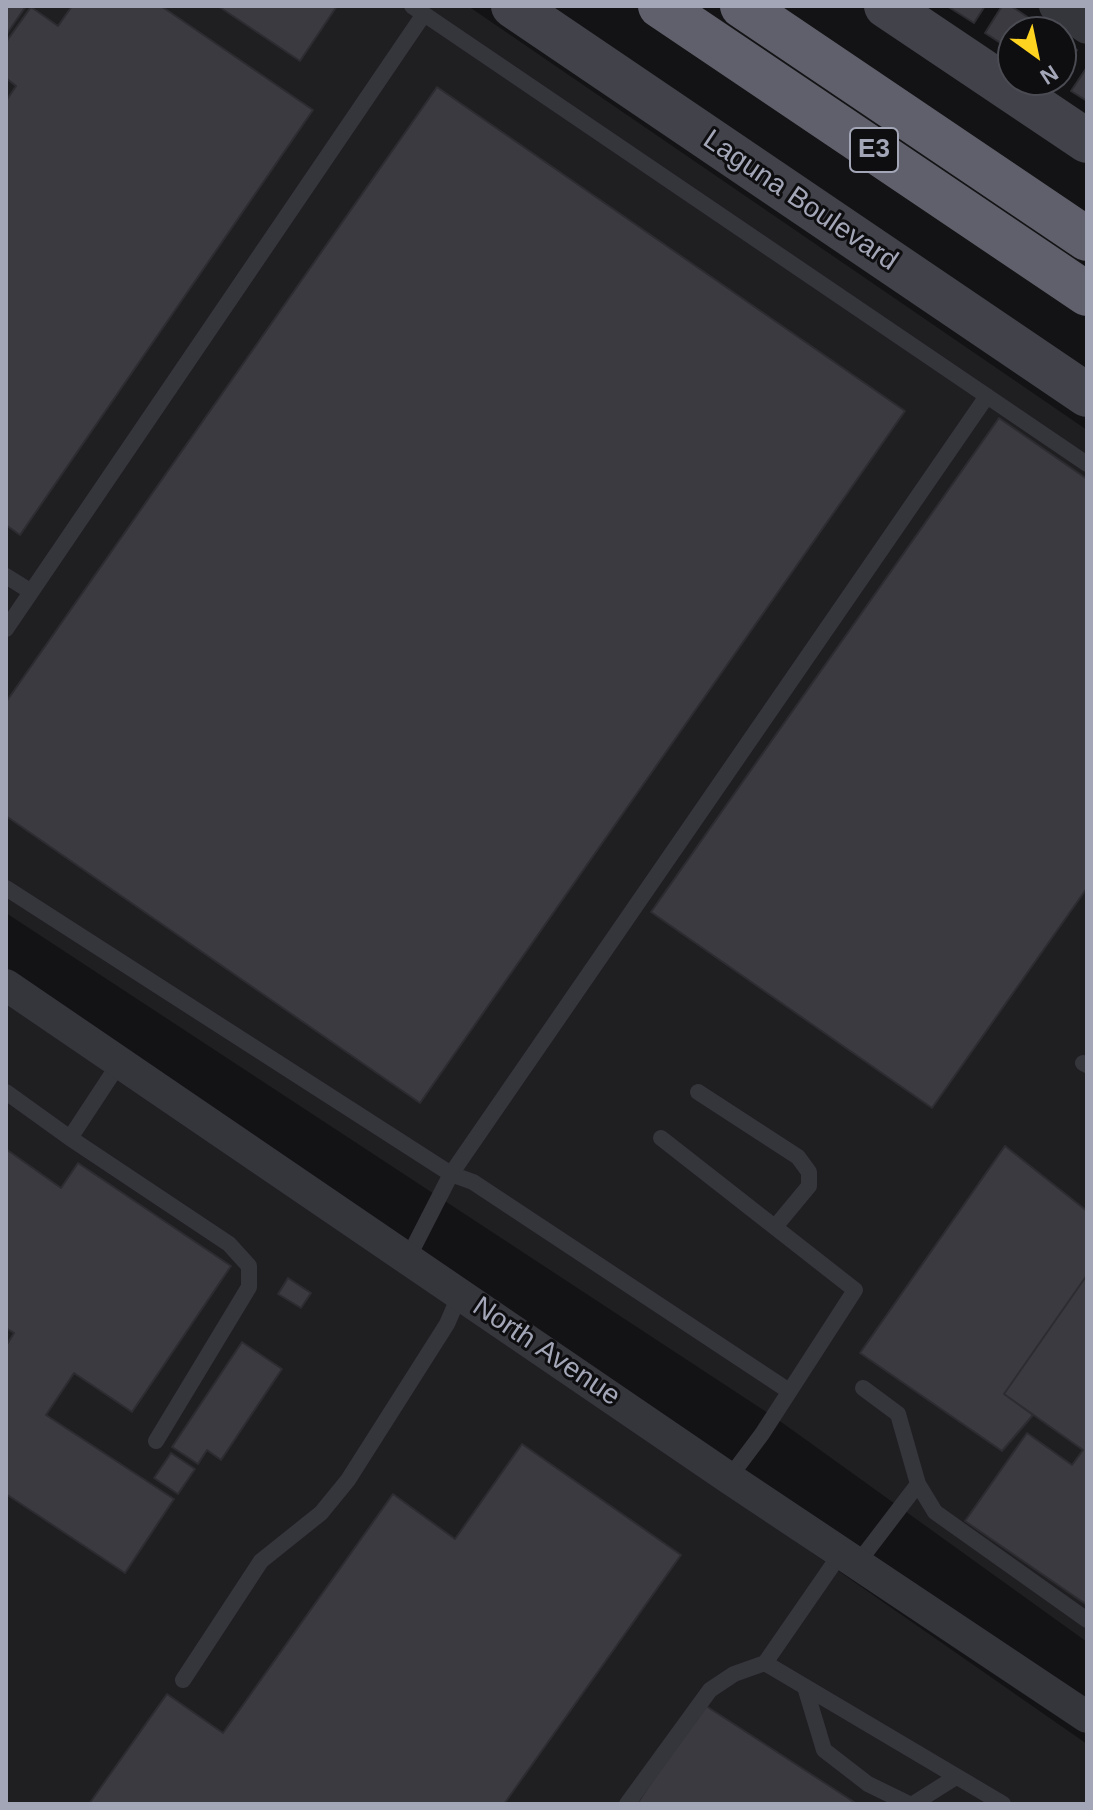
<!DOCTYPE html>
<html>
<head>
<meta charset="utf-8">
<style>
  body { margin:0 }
  #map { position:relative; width:1093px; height:1810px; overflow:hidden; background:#131315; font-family:Arial,sans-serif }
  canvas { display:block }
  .frame { position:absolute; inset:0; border:8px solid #a3a6b7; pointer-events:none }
  .north { position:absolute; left:997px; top:16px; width:80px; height:80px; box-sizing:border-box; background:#0e0e10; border:2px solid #4a4b53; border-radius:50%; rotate:147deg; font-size:22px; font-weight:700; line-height:32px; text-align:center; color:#a3a6b7 }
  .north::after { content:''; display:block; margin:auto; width:28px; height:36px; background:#ffd420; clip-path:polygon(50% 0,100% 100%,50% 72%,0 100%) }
</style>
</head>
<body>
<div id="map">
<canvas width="1093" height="1810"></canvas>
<div class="frame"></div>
<div class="north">N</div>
</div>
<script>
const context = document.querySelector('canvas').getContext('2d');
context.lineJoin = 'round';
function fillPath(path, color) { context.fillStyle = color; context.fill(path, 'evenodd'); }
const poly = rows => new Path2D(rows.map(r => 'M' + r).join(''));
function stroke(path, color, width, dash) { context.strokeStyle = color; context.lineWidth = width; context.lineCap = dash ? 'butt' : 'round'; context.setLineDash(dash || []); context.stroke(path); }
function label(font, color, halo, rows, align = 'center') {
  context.font = font + ' Arial,sans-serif'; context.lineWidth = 6; context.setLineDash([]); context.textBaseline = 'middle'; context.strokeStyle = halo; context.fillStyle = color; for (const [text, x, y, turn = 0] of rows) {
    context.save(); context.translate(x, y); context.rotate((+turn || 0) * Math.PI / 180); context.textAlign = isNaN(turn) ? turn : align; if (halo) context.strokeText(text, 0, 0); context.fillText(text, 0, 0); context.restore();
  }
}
const built = poly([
  [6,6,468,6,1087,430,1087,1642,777,1419,6,913],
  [6,997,389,1258,1087,1744,1087,1804,6,1804]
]);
const building = poly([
  [6,6,26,6,6,35,6,6],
  [72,6,161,6,313,110,20,535,6,525,6,101,16,86,6,78,6,42,31,7,58,26,72,6],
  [218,6,337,6,300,61,218,6],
  [947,6,985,6,974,23,947,6],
  [1002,6,1011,6,1035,22,1029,32,1013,32,1013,51,985,33,1002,6],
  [1061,40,1077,50,1061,75,1061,40],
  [1087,67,1087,101,1071,91,1087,67],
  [437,87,905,411,420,1103,6,816,6,702,437,87],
  [999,418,1087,479,1087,888,932,1108,651,912,999,418],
  [1005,1146,1087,1211,1087,1275,1004,1394,1033,1415,1002,1451,860,1353,1005,1146],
  [6,1149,61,1188,78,1163,231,1266,132,1412,74,1373,46,1415,174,1499,125,1573,6,1494,6,1346,14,1333,6,1328,6,1149],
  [1087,1275,1087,1605,965,1521,1027,1433,1072,1465,1083,1450,1004,1394,1087,1275],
  [288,1278,311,1293,301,1308,278,1294,288,1278],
  [242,1342,282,1369,221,1460,207,1450,198,1464,172,1447,242,1342],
  [522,1444,681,1555,504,1804,89,1804,167,1694,223,1733,393,1494,455,1539,522,1444],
  [171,1453,195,1469,178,1494,154,1478,171,1453],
  [703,1704,857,1804,637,1804,703,1704]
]);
const lane = poly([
  [424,14,1087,464],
  [6,576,30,591],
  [6,629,424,14,412,6],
  [6,888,451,1174,987,396],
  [1083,1063,1087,1065],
  [6,1092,70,1138,120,1062],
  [698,1092,798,1157,809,1172,809,1186,775,1227],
  [70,1138,229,1244,249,1266,249,1287,156,1441],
  [661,1138,855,1290,762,1434,729,1478],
  [408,1258,451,1174,473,1182,789,1391],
  [863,1388,898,1414,918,1484,935,1512,1087,1620],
  [857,1564,918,1484],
  [765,1663,1003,1804],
  [183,1680,261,1561,321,1513,348,1480,447,1324,460,1294],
  [805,1687,824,1750,868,1784,909,1804],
  [627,1804,710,1690,734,1674,765,1663,841,1553],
  [913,1804,956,1777]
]);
const street = poly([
  [1055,6,1087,28],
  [6,985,729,1478,1087,1717]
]);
const secondary = poly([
  [513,6,1087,395],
  [886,6,1087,141]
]);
const highway = poly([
  [660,6,1087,294],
  [742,6,1087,239]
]);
const shields = [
  [874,150,48]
];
const shieldNames = [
  ["E3",874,150]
];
const streetNames = [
  ["Laguna Boulevard",800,201,34],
  ["North Avenue",546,1352,34]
];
fillPath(built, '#1f1f22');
fillPath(building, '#3a3a40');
stroke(building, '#2d2c31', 2);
stroke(lane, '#35353c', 16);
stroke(street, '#35353c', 32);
stroke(secondary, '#41424a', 44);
stroke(highway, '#5f606b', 44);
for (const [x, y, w] of shields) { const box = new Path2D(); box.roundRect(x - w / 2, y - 22, w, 44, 6); context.fillStyle = '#0e0e10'; context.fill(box); stroke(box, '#a3a6b7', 2); }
label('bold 26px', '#a3a6b7', null, shieldNames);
label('28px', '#a3a6b7', '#0e0e10', streetNames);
</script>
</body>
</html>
